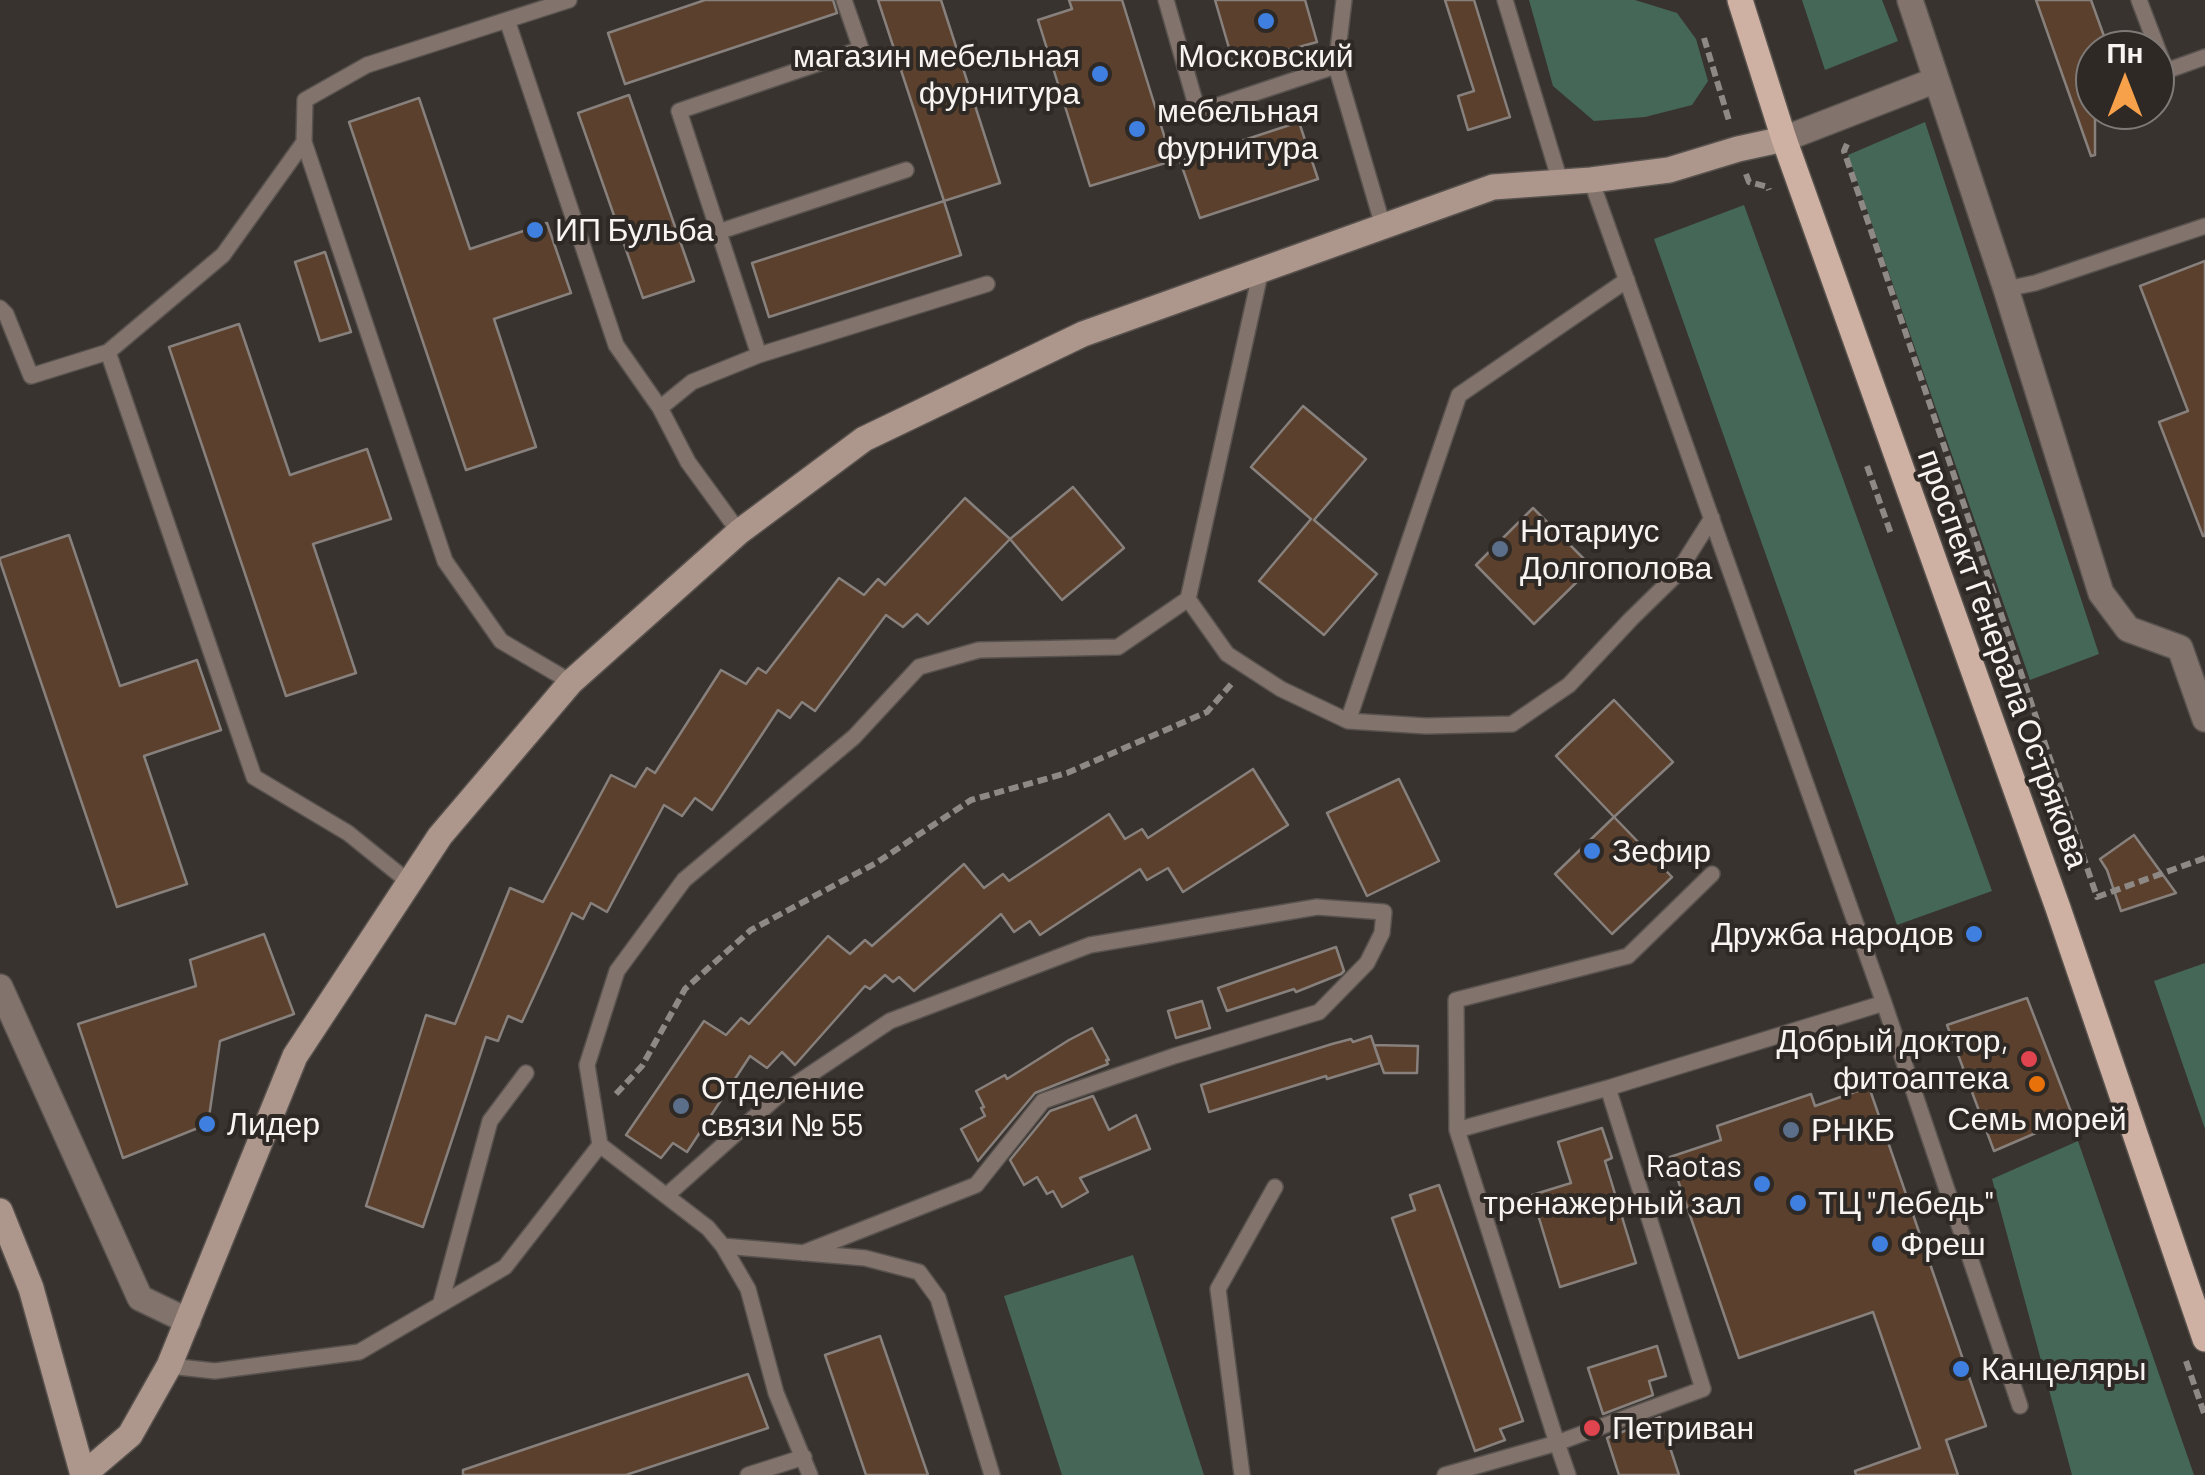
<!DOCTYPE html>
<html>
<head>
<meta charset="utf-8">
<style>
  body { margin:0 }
  #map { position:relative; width:2205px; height:1475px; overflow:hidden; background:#39332f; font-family:Barlow,sans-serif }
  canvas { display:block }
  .north { position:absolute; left:2075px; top:30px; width:100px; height:100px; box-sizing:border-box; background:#2f2925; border:2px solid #7f7a77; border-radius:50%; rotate:0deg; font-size:28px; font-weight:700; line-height:40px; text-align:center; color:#f8f4f1 }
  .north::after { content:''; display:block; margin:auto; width:35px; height:45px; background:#f7a14a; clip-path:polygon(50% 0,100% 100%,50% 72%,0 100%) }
</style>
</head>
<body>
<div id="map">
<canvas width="2205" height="1475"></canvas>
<div class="north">Пн</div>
</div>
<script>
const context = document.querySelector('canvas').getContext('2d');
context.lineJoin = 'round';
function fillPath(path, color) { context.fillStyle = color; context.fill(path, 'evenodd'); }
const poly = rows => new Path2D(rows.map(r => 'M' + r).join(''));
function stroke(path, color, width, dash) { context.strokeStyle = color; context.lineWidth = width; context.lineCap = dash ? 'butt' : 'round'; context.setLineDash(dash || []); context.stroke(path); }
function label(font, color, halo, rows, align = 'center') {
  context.font = font + ' Barlow,sans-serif'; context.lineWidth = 8; context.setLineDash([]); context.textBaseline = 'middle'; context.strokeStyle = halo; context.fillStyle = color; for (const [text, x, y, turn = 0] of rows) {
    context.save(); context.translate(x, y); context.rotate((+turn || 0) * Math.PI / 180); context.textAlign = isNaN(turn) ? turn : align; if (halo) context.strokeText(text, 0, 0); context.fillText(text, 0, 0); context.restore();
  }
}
const green = poly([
  [1133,1255,1204,1475,1062,1475,1004,1296]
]);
const forest = poly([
  [1529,0,1635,0,1677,13,1696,39,1708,81,1692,105,1645,117,1594,121,1553,86],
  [1802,0,1882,0,1898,41,1825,70],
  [1925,122,2099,654,2030,680,1848,155],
  [1744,205,1992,891,1897,925,1654,239],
  [2205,963,2205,1129,2154,981],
  [2078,1141,2194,1475,2072,1475,1992,1179]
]);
const building = poly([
  [705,0,833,0,837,13,625,84,608,33,705,0],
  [878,0,941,0,1000,183,944,201,878,0],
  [1069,0,1122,0,1172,161,1090,186,1038,20,1072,9,1069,0],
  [1215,0,1305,0,1317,42,1234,65,1215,0],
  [1445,0,1474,0,1510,117,1468,130,1458,96,1474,91,1445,0],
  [2036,0,2091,0,2109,50,2095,50,2095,155,2091,156,2036,0],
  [629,95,694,281,643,298,578,113,629,95],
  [419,98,470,249,547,223,571,293,494,319,536,447,466,470,349,122,419,98],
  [1299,122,1318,179,1200,218,1180,161,1299,122],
  [944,201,961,255,769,317,752,263,944,201],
  [325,252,351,332,320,341,295,262,325,252],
  [2205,261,2205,536,2203,536,2159,422,2188,411,2140,286,2205,261],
  [239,324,290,475,367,449,391,519,313,544,356,673,286,696,169,347,239,324],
  [1303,406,1366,459,1314,520,1377,574,1324,635,1259,581,1311,519,1251,467,1303,406],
  [1073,487,1124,548,1062,600,1010,539,1073,487],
  [965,498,1010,539,928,624,917,614,903,627,886,615,815,711,802,702,790,718,778,710,712,810,695,798,682,816,664,805,607,912,591,903,583,919,572,913,522,1022,508,1016,498,1041,486,1037,423,1227,366,1206,426,1015,455,1024,510,888,543,902,611,775,635,787,647,768,655,773,721,670,746,684,758,668,766,673,839,578,864,595,878,579,885,585,965,498],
  [1533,508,1592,567,1534,624,1476,565,1533,508],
  [69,535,120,686,197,660,221,730,144,756,187,884,117,907,0,561,0,558,69,535],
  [1614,700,1673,762,1614,817,1556,756,1614,700],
  [1253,769,1288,825,1183,892,1168,868,1147,880,1140,869,1040,935,1030,921,1014,932,1001,914,914,991,899,977,893,982,885,975,870,989,865,986,795,1065,782,1052,767,1068,750,1056,687,1152,673,1143,661,1158,626,1135,704,1021,726,1035,741,1018,749,1024,828,936,850,954,865,940,872,946,964,864,984,888,1003,874,1009,881,1109,814,1125,839,1142,829,1148,838,1253,769],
  [1399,779,1439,861,1367,896,1327,813,1399,779],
  [1614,817,1672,877,1612,934,1555,874,1614,817],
  [2134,835,2176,893,2121,911,2107,870,2100,859,2134,835],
  [264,934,294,1014,220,1041,208,1124,123,1158,78,1024,196,986,190,960,264,934],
  [1336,947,1344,971,1341,974,1296,992,1294,989,1227,1011,1218,988,1336,947],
  [2027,998,2073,1117,1994,1151,1947,1025,2027,998],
  [1202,1001,1210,1028,1176,1038,1168,1011,1202,1001],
  [1092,1028,1109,1060,1106,1060,1108,1064,1035,1093,978,1161,961,1129,985,1116,981,1108,984,1107,976,1091,1005,1075,1007,1079,1069,1040,1092,1028],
  [1371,1036,1380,1063,1327,1079,1326,1076,1209,1112,1201,1085,1332,1044,1351,1039,1353,1042,1371,1036],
  [1374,1045,1418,1046,1417,1073,1384,1073,1374,1045],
  [1869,1087,1986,1426,1946,1440,1958,1475,1856,1475,1855,1471,1920,1448,1873,1312,1739,1358,1670,1157,1721,1140,1717,1126,1811,1094,1815,1106,1869,1087],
  [1093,1096,1109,1130,1136,1115,1150,1149,1080,1178,1088,1192,1062,1207,1053,1191,1047,1194,1037,1177,1024,1185,1010,1160,1050,1111,1093,1096],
  [1602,1128,1612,1158,1605,1161,1636,1263,1560,1287,1532,1195,1571,1183,1558,1142,1602,1128],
  [1439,1185,1523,1421,1500,1429,1505,1440,1475,1451,1392,1218,1415,1210,1410,1195,1439,1185],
  [880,1336,928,1475,866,1475,825,1355,880,1336],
  [1657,1346,1666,1376,1649,1381,1653,1395,1603,1414,1588,1368,1657,1346],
  [748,1374,768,1428,626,1475,463,1475,463,1470,748,1374],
  [1660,1417,1679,1475,1619,1475,1607,1438,1660,1417]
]);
const path = poly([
  [1704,38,1730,124],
  [1847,144,1844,151,2097,897,2205,858],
  [1746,174,1749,182,1768,187,1769,190],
  [1867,466,1891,534],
  [616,1094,642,1066,685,989,751,930,876,863,971,800,1067,773,1207,712,1233,682],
  [2186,1361,2205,1416]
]);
const service = poly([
  [1166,0,1198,112,1336,66,1383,226],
  [1505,0,1560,181],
  [2139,0,2166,71,2205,57],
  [507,20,616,345,660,408,688,462,739,532],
  [1336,66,1344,0],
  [304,142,445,561,501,641,571,682],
  [1591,180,1884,1003,2020,1406],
  [718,232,906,170],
  [2006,289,2035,283,2205,226],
  [0,308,6,314,31,376,108,352],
  [759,355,679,111,861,49,844,0],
  [660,408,692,382,759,355,987,284],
  [1188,599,1227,654,1281,689,1348,721,1426,726,1512,724,1569,685,1631,619,1676,575,1712,518],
  [1348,721,1459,395,1627,280],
  [410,883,348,833,254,777,108,352,223,255,304,142,305,100,367,65,569,0],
  [1457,1130,1456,1000,1628,956,1712,874],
  [600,1145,708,1228,723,1246,748,1289,776,1393,810,1475],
  [666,1196,778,1096,890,1021,1090,945,1317,907,1384,912,1382,933,1367,963,1319,1012,1174,1056,1043,1101,976,1185,803,1253],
  [723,1246,865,1258,919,1272,938,1298,992,1475],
  [441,1302,490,1121,526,1073],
  [169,1366,215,1371,359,1352,505,1267,600,1145,587,1065,617,971,684,880,854,737,919,667,979,650,1118,647,1188,599,1261,270],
  [748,1475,804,1457],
  [1242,1475,1218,1289,1275,1187],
  [1445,1475,1557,1443,1457,1130,1608,1088],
  [1568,1475,1557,1443,1703,1389,1608,1088,1884,1003]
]);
const minor = poly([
  [1910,0,2006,289,2101,593,2128,629,2180,648,2205,719],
  [1784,139,1936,80],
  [0,987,140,1298,188,1321]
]);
const secondary = poly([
  [0,1211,31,1288,83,1475],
  [83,1475,130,1435,169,1366,295,1056,440,836,571,682,739,532,864,439,1083,334,1493,187,1591,180,1669,170,1738,149,1784,139]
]);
const primary = poly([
  [1740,0,1784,139,2058,908,2205,1339]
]);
const markers = [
  [1266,21,10,"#3f7fe0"],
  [1100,74,10,"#3f7fe0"],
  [1137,129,10,"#3f7fe0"],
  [535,230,10,"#3f7fe0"],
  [1500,549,10,"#5c6f8a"],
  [1592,851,10,"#3f7fe0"],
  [1974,934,10,"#3f7fe0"],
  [2029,1059,10,"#e0444e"],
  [2037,1084,10,"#e8710a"],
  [681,1106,10,"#5c6f8a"],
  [207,1124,10,"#3f7fe0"],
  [1791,1130,10,"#5c6f8a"],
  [1762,1184,10,"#3f7fe0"],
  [1798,1203,10,"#3f7fe0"],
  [1880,1244,10,"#3f7fe0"],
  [1961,1369,10,"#3f7fe0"],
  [1592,1428,10,"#e0444e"]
];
const poiNames = [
  ["магазин мебельная",1080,56,"right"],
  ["фурнитура",1080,93,"right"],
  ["Московский",1266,56,"center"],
  ["мебельная",1157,111],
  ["фурнитура",1157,148],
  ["ИП Бульба",555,230],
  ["Нотариус",1520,531],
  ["Долгополова",1520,568],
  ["Зефир",1612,851],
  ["Дружба народов",1954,934,"right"],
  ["Добрый доктор,",2009,1041,"right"],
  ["фитоаптека",2009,1078,"right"],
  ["Отделение",701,1088],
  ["связи № 55",701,1125],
  ["Семь морей",2037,1119,"center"],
  ["Лидер",227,1124],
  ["РНКБ",1811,1130],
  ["Raotas",1742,1166,"right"],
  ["тренажерный зал",1742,1203,"right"],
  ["ТЦ \"Лебедь\"",1818,1203],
  ["Фреш",1900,1244],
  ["Канцеляры",1981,1369],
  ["Петриван",1612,1428]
];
const streetNames = [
  ["проспект Генерала Острякова",2003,659,70]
];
fillPath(green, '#466657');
fillPath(forest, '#456757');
fillPath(building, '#5a402d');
stroke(building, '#87807c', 2.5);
stroke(service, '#58524e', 18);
stroke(minor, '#58524e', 28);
stroke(secondary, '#58524e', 28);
stroke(primary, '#58524e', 28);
stroke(path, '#8e8985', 6, [10, 5]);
stroke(service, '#82736c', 15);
stroke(minor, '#82736c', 25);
stroke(secondary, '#ad968b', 25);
stroke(primary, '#ceb1a2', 25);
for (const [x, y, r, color] of markers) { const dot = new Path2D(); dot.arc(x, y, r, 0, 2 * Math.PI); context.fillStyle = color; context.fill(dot); stroke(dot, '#2f2925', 4); }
label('32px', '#f8f4f1', '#2f2925', poiNames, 'left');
label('32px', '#f8f4f1', '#2f2925', streetNames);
</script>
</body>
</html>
